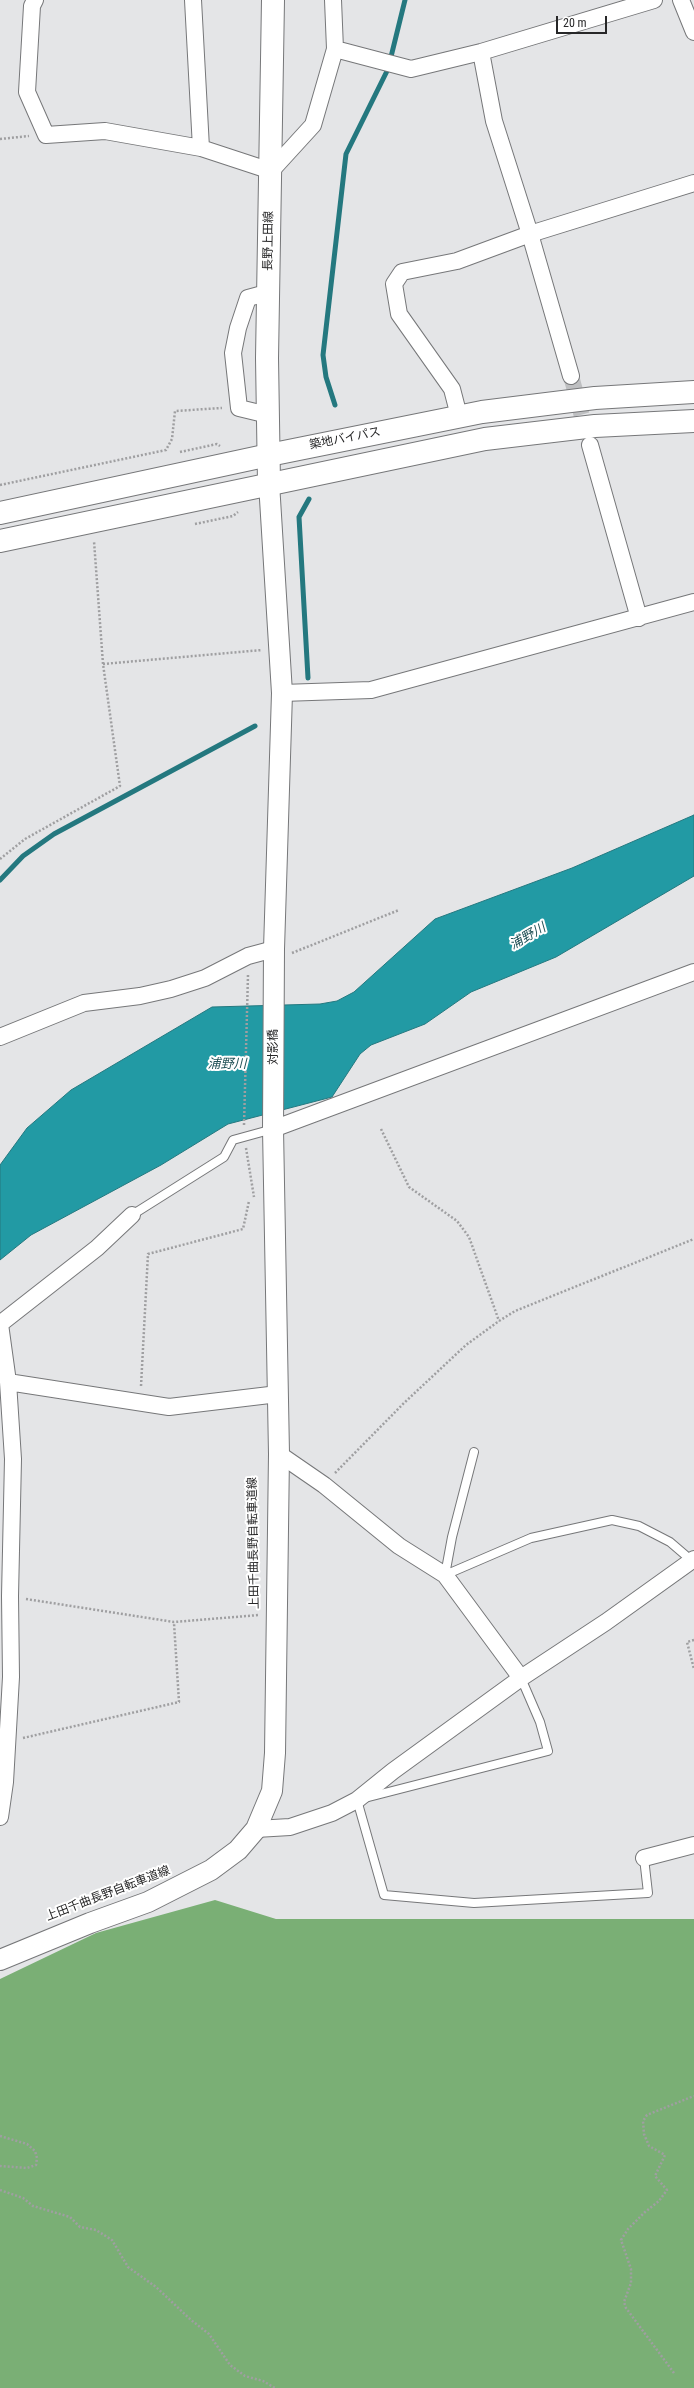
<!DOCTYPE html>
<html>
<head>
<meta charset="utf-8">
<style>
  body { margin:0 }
  #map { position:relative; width:694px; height:2388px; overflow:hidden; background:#e4e5e7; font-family:"Roboto Condensed",sans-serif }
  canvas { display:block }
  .scale { position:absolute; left:556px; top:16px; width:51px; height:18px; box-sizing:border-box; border:2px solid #272728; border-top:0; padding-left:5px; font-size:12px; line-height:14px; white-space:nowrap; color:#272728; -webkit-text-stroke:3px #fff; paint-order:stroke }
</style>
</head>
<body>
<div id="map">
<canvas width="694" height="2388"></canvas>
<div class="scale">20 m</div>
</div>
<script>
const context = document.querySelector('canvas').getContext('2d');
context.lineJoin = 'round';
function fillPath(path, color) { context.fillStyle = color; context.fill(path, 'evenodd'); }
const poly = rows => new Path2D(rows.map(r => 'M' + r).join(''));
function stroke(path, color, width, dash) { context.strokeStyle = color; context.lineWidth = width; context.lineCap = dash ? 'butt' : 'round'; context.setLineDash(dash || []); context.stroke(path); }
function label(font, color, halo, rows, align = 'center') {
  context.font = font + ' "Roboto Condensed","Noto Sans JP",sans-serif'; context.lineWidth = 4; context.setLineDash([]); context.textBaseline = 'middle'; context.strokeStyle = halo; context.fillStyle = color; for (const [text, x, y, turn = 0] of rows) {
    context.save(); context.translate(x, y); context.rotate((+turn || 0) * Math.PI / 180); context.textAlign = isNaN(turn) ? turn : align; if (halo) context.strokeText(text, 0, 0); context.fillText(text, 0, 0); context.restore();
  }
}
const forest = poly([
  [215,1900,276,1919,694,1919,694,2388,0,2388,0,1979,96,1933]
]);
const water = poly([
  [694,815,694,876,556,957,471,992,425,1024,371,1045,360,1054,332,1097,228,1124,161,1165,31,1235,0,1260,0,1165,27,1128,71,1090,212,1007,320,1004,337,1001,354,992,435,919,572,868,694,815]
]);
const stream = poly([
  [335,405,326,377,323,355,346,154,388,69,405,0],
  [308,678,299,517,309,499],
  [0,880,23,856,54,834,255,726]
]);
const minorTunnel = poly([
  [571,376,588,438]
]);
const path = poly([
  [0,139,29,136],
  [180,452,217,444,220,446],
  [0,485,166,450,172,439,175,411,222,408],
  [195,524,233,516,238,512],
  [103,664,262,650],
  [0,859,25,839,120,786,103,664,94,541],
  [292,953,399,910],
  [244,1125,248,975],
  [381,1129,409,1187,457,1221,469,1237,499,1321],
  [246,1148,254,1197],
  [141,1386,148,1254,243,1229,249,1201],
  [335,1473,404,1403,466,1345,499,1321,515,1311,694,1239],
  [26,1599,174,1622,259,1615],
  [694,1640,687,1642,694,1669],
  [23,1738,179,1702,174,1623],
  [0,2136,27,2144,35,2151,37,2158,36,2165,27,2168,0,2166],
  [0,2190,23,2198,33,2206,70,2217,80,2227,96,2230,112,2240,128,2267,156,2287,191,2320,209,2334,230,2365,245,2376,263,2381,275,2388],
  [674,2373,626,2308,624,2302,631,2283,631,2269,621,2240,628,2229,645,2212,659,2201,667,2190,655,2176,665,2155,649,2146,644,2134,643,2121,647,2115,694,2096]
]);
const service = poly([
  [132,1215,224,1157,233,1140,273,1129],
  [445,1575,531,1538,612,1520,639,1526,670,1542,691,1560],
  [445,1575,452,1537,474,1452],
  [521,1678,540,1722,548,1751,357,1800,384,1895,474,1903,648,1893,644,1858]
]);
const minor = poly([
  [35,0,32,6,27,92,46,135,105,131,201,148,271,171,313,125,335,49,333,0],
  [193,0,201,148],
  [681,0,694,32],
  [335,49,411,69,481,52,654,0],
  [481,52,494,121,530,234,571,376],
  [268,415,239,408,233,353,238,328,248,298,259,295,268,295],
  [459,416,452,389,399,314,394,284,402,272,457,261,530,234,694,183],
  [590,445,639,618],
  [282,693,371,690,694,602],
  [0,1037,84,1003,140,996,171,989,205,978,248,956,274,949],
  [273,1129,694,972],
  [0,1324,8,1382,13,1459,10,1596,11,1677,5,1782,0,1817],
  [0,1324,97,1248,132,1215],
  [8,1382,169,1407,278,1394],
  [279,1454,324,1485,399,1546,445,1575,521,1678],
  [256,1829,290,1827,332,1813,357,1800,393,1771,521,1678,606,1622,694,1559],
  [644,1858,694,1845]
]);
const tertiary = poly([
  [0,1960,90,1923,148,1902,211,1870,238,1850,256,1829,272,1791,275,1753,279,1454,273,1129,274,949,282,693,269,483]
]);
const primary = poly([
  [269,483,267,358,273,0]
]);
const trunk = poly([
  [0,513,269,455,482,412,595,398,694,392],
  [0,541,485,439,595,426,694,421]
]);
const streetNames = [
  ["長野上田線",269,241,-89],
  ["築地バイパス",345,439,-11],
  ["対影橋",274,1047,-90],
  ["上田千曲長野自転車道線",254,1543,-91],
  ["上田千曲長野自転車道線",108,1894,-21]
];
const waterNames = [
  ["浦野川",528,937,-30],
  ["浦野川",227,1065]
];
fillPath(forest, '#7aaf75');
fillPath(water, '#229aa4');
stroke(water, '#24787f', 1);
stroke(stream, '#24787f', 5);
stroke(minorTunnel, '#bebfc1', 16, [16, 8]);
stroke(service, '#767779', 10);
stroke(minor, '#767779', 18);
stroke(tertiary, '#767779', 22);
stroke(primary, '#767779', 24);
stroke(trunk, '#767779', 24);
stroke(path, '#9f9fa1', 2.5, [2, 2]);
stroke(service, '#fff', 8);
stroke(minor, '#fff', 16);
stroke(tertiary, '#fff', 20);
stroke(primary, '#fff', 22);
stroke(trunk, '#fff', 22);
label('12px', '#272728', '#fff', streetNames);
label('italic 13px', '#235358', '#fff', waterNames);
</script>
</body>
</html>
